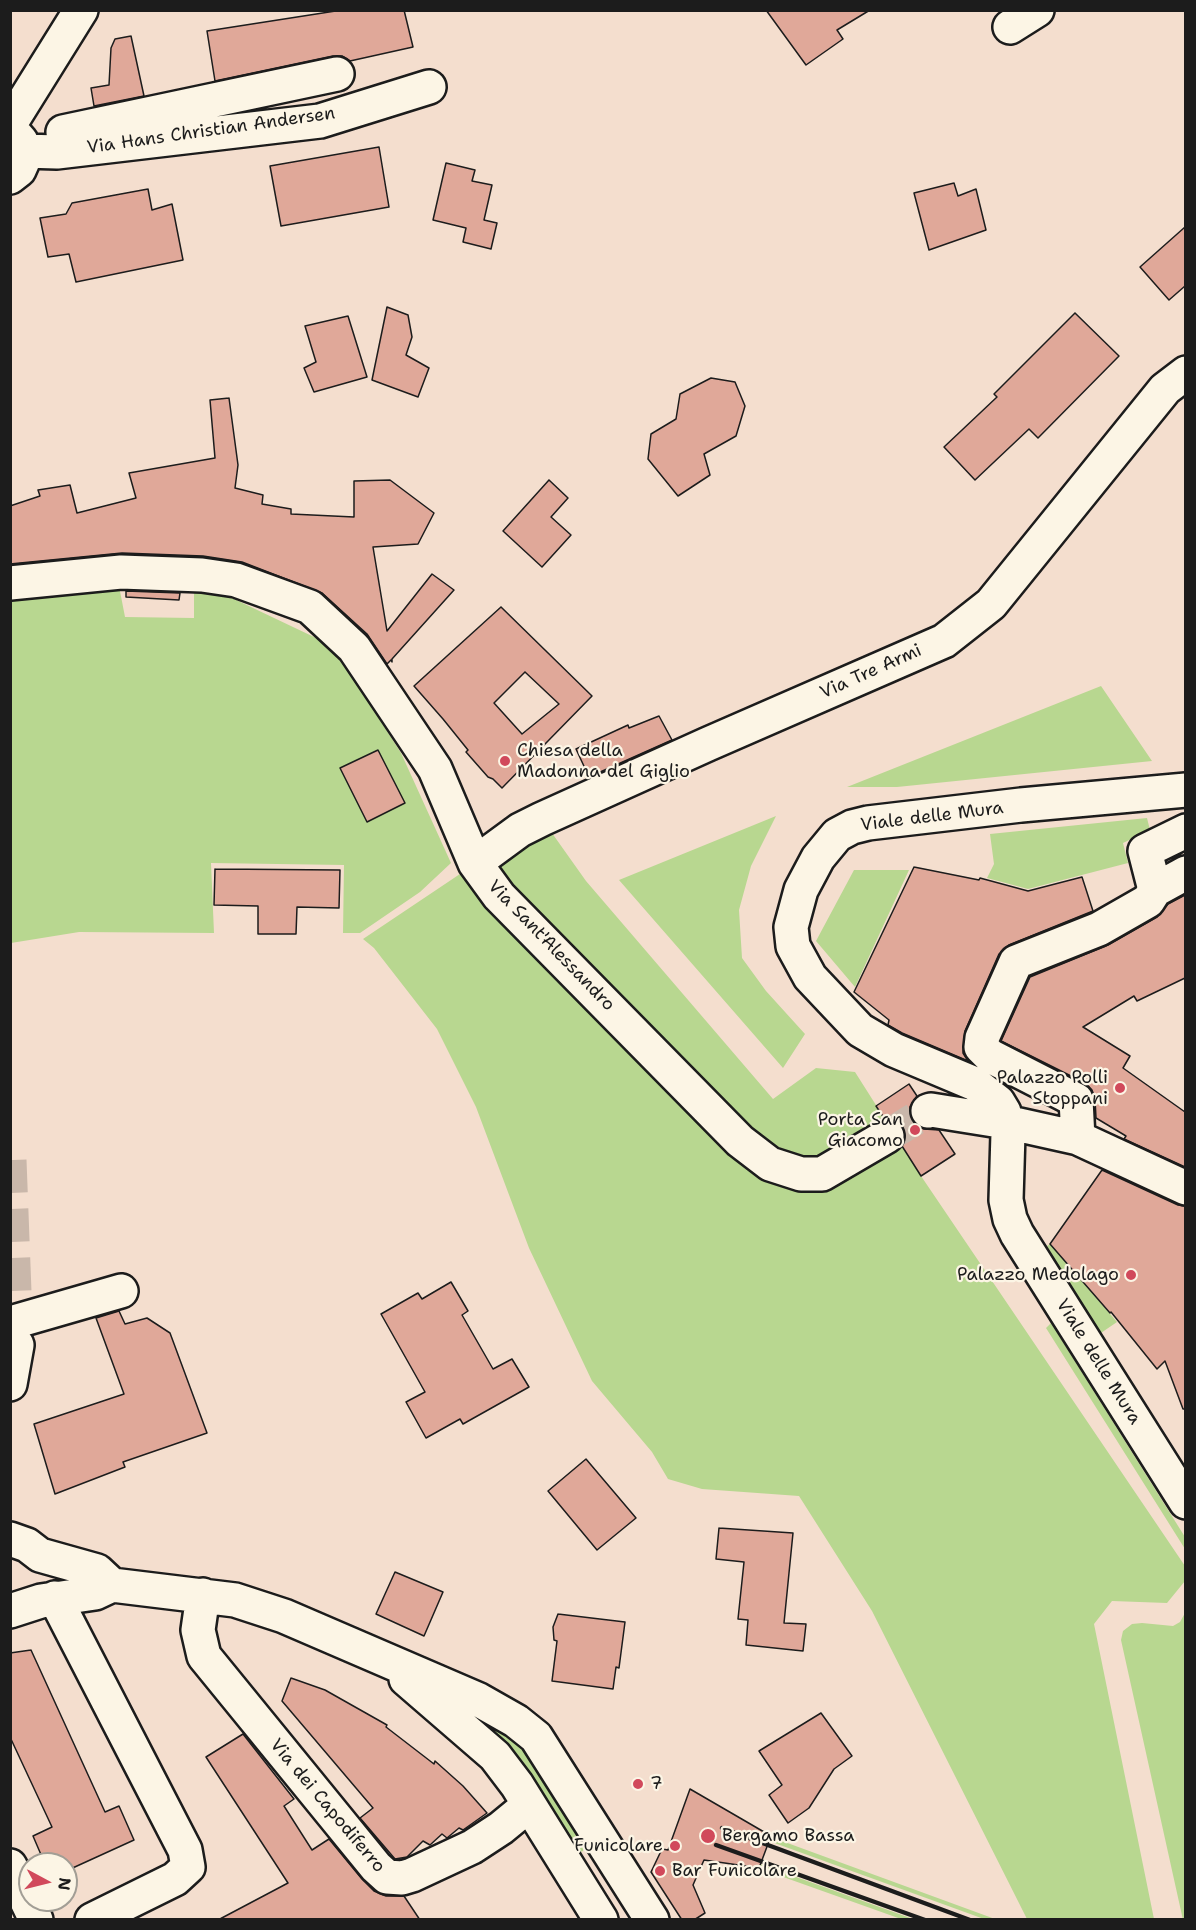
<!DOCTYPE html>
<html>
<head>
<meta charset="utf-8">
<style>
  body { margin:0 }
  #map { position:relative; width:1196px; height:1930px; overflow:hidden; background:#f4dece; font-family:"Shantell Sans",sans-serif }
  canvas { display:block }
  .frame { position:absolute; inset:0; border:12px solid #1c1c1c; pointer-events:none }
  .north { position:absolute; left:18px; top:1852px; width:60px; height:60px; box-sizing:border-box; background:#fcf5e5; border:2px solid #a29e95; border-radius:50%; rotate:97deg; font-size:16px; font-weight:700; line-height:24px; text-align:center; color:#1c1c1c }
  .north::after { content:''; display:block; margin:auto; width:21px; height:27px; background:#d1495b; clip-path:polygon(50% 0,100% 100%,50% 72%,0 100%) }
</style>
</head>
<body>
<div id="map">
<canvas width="1196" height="1930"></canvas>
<div class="frame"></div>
<div class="north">N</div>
</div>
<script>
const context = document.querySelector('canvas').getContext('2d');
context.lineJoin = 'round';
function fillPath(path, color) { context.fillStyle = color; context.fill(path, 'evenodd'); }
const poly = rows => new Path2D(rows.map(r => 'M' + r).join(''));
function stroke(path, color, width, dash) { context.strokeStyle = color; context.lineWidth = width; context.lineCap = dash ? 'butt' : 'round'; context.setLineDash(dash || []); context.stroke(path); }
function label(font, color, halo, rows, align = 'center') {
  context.font = font + ' "Shantell Sans",sans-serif'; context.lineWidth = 4.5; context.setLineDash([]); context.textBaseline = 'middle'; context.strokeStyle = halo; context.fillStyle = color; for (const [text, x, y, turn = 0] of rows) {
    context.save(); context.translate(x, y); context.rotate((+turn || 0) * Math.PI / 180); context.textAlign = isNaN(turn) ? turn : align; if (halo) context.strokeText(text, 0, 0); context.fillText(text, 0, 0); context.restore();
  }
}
const green = poly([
  [119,586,125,617,194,618,194,590,232,598,333,646,401,753,451,863,420,892,360,933,343,933,344,865,211,863,214,933,79,932,11,943,11,597],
  [1101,686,1152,761,897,787,847,787],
  [776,816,751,866,739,910,742,958,766,991,805,1034,783,1068,619,880],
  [1147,818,1150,830,1123,843,1128,863,1028,889,987,878,994,864,990,834],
  [542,819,586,881,773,1099,816,1068,855,1072,921,1176,1185,1566,1185,1581,1167,1603,1112,1601,1094,1624,1154,1919,1027,1919,872,1611,799,1496,702,1489,668,1479,652,1452,592,1381,529,1248,476,1107,437,1029,374,948,363,939],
  [854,870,909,870,855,987,816,941],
  [1050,1244,1117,1322,1098,1335,1047,1246],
  [1051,1323,1185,1537,1185,1549,1046,1328],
  [1185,1613,1186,1919,1183,1920,1121,1640,1123,1631,1132,1624,1142,1623,1173,1626,1180,1622],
  [470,1707,527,1749,587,1842,583,1851,575,1854,468,1708],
  [771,1837,995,1919,984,1919,769,1841],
  [760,1864,913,1919,901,1919,758,1868]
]);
const building = poly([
  [342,10,404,10,413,47,350,61,342,56,333,56,215,81,207,31,342,10],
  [766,10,870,10,837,30,843,39,806,65,766,10],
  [131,36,144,96,94,106,91,88,109,85,111,48,115,39,131,36],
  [379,147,389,207,281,226,270,166,379,147],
  [446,163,475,170,472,181,492,185,484,220,497,223,491,249,463,242,466,228,433,220,446,163],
  [954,183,958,196,976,189,986,230,929,250,914,193,954,183],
  [148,189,152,210,172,204,183,260,76,282,69,254,48,257,40,218,66,214,72,203,148,189],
  [1185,227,1185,286,1169,300,1140,267,1185,227],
  [387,307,408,315,412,337,406,355,429,368,418,397,372,380,387,307],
  [1075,313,1119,356,1038,438,1029,429,975,480,944,447,997,397,994,394,1075,313],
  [348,316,367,377,314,392,304,368,316,362,305,326,348,316],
  [711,378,735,382,745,406,736,436,704,454,710,475,678,496,648,459,651,434,676,419,680,394,711,378],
  [229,398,238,465,235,488,263,495,262,504,291,509,291,514,354,517,354,481,390,480,434,513,418,544,373,547,387,631,432,574,454,590,392,659,392,662,391,660,387,664,367,634,322,593,242,562,203,556,122,553,10,564,10,506,40,496,38,490,70,485,77,513,136,498,129,473,215,458,210,400,229,398],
  [549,480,568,498,551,517,571,535,542,567,503,531,549,480],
  [126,591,180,593,179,600,126,597,126,591],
  [501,607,592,696,502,788,493,779,488,777,466,752,468,750,443,719,414,686,501,607],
  [525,672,559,704,522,734,494,703,525,672],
  [659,716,672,740,589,777,576,749,628,725,629,728,659,716],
  [378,750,405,803,367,822,340,768,378,750],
  [914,867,979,880,980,878,1028,891,1082,877,1093,911,1009,945,999,954,965,1031,963,1053,968,1061,902,1033,888,1025,889,1020,854,992,914,867],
  [215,869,340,870,339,908,297,907,296,934,258,934,258,906,214,905,215,869],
  [1185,895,1185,978,1137,1001,1134,996,1083,1027,1130,1056,1123,1068,1185,1112,1185,1167,1124,1139,1126,1136,1096,1118,1095,1099,1092,1090,1085,1083,1001,1041,1030,977,1108,945,1157,917,1168,904,1185,895],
  [909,1084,917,1096,910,1107,910,1117,916,1125,924,1129,939,1130,955,1154,921,1176,902,1146,906,1136,903,1126,896,1119,884,1118,876,1106,909,1084],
  [1102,1170,1178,1205,1185,1206,1185,1409,1183,1409,1165,1361,1157,1369,1111,1312,1110,1313,1050,1244,1102,1170],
  [451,1282,468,1311,462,1315,493,1369,512,1359,529,1387,463,1424,460,1419,426,1438,406,1402,425,1392,381,1314,418,1293,422,1299,451,1282],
  [119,1311,125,1324,147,1318,170,1333,207,1433,123,1462,125,1467,55,1494,34,1424,124,1394,96,1318,119,1311],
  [586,1459,636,1518,597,1550,548,1491,586,1459],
  [719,1528,793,1533,784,1623,806,1624,803,1651,746,1645,748,1620,738,1619,744,1562,716,1559,719,1528],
  [395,1572,443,1592,424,1636,376,1614,395,1572],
  [558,1614,625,1622,619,1668,616,1667,613,1689,552,1681,557,1641,554,1640,553,1627,558,1614],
  [31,1650,105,1812,119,1806,134,1840,66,1871,66,1864,45,1864,33,1836,52,1827,10,1737,10,1653,31,1650],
  [291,1678,325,1690,387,1725,386,1727,434,1764,435,1761,463,1786,487,1813,463,1830,459,1828,447,1838,442,1834,430,1845,423,1841,407,1857,395,1859,360,1818,373,1808,282,1701,291,1678],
  [821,1713,852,1756,834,1769,809,1808,788,1823,769,1795,782,1785,759,1751,821,1713],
  [243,1734,294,1799,284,1806,312,1850,329,1839,362,1879,374,1891,386,1896,404,1896,420,1920,218,1920,288,1883,206,1757,243,1734],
  [690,1789,771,1836,759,1868,704,1860,693,1885,705,1913,694,1920,682,1920,651,1872,662,1849,668,1850,690,1789]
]);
const minorTunnel = poly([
  [887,1136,928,1111],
  [10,1160,17,1345]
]);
const minor = poly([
  [1010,27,1037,10],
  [10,124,81,10],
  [63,132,337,74],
  [24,151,57,152,320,121,429,87],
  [10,177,19,170,23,161,24,151,21,141,14,133],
  [10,583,121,572,202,575,236,580,310,607,354,648,435,769,475,863,499,896,740,1141,770,1164,801,1174,822,1174,887,1136],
  [1186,790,1021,805,868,823,852,827,837,835,818,858,801,890,791,927,793,946,810,977,860,1030,894,1050,975,1084,998,1102,1004,1112,1008,1133,1006,1200,1010,1219,1017,1234,1186,1502],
  [1186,831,1145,851,1155,890,1186,873],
  [475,863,520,830,542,819,708,744,944,641,991,604,1165,389,1186,373],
  [928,1111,931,1110,1006,1122,1078,1138,1186,1188],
  [1078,1138,1076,1100,990,1056,981,1047,982,1038,1016,962,1099,929,1148,901,1155,890],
  [10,1323,121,1291],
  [10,1384,17,1345],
  [10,1539,27,1545,40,1555,97,1571,112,1585],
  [203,1595,198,1630,204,1656,376,1867,387,1877,402,1878,412,1875,472,1847,501,1828,529,1805],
  [55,1598,185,1850,188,1867,175,1879,92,1920],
  [10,1611,41,1601,95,1593,112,1585,235,1600,284,1616,479,1700,516,1721,536,1737,652,1920],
  [406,1679,495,1756,517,1785,601,1920],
  [10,1866,36,1920]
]);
const rail = poly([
  [722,1828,970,1920],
  [716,1845,925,1920]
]);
const markers = [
  [505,761,6,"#d1495b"],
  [1120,1088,6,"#d1495b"],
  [915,1130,6,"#d1495b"],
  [1131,1275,6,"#d1495b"],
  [638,1784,6,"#d1495b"],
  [708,1836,8,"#d1495b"],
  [675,1846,6,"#d1495b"],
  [660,1871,6,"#d1495b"]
];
const streetNames = [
  ["Via Hans Christian Andersen",211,131,-8],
  ["Via Tre Armi",871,672,-24],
  ["Viale delle Mura",932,817,-7],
  ["Via Sant'Alessandro",551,946,46],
  ["Viale delle Mura",1098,1362,58],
  ["Via dei Capodiferro",327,1806,50]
];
const poiNames = [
  ["Chiesa della",517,751],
  ["Madonna del Giglio",517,772],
  ["Palazzo Polli",1108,1078,"right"],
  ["Stoppani",1108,1099,"right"],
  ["Porta San",903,1120,"right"],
  ["Giacomo",903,1141,"right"],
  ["Palazzo Medolago",1119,1275,"right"],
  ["7",650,1784],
  ["Bergamo Bassa",722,1836],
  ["Funicolare",663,1846,"right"],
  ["Bar Funicolare",672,1871]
];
fillPath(green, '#b8d790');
fillPath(building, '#e0a899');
stroke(building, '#1c1c1c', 1.5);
stroke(minorTunnel, '#c9b7aa', 33, [33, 16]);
stroke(minor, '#1c1c1c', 38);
stroke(minor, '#fcf5e5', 33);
stroke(rail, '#1c1c1c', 4.5);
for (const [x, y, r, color] of markers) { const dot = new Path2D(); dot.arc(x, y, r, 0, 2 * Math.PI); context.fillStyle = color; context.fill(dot); stroke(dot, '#fcf5e5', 2); }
label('18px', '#1c1c1c', '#fcf5e5', streetNames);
label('18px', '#1c1c1c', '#fcf5e5', poiNames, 'left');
</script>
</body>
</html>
